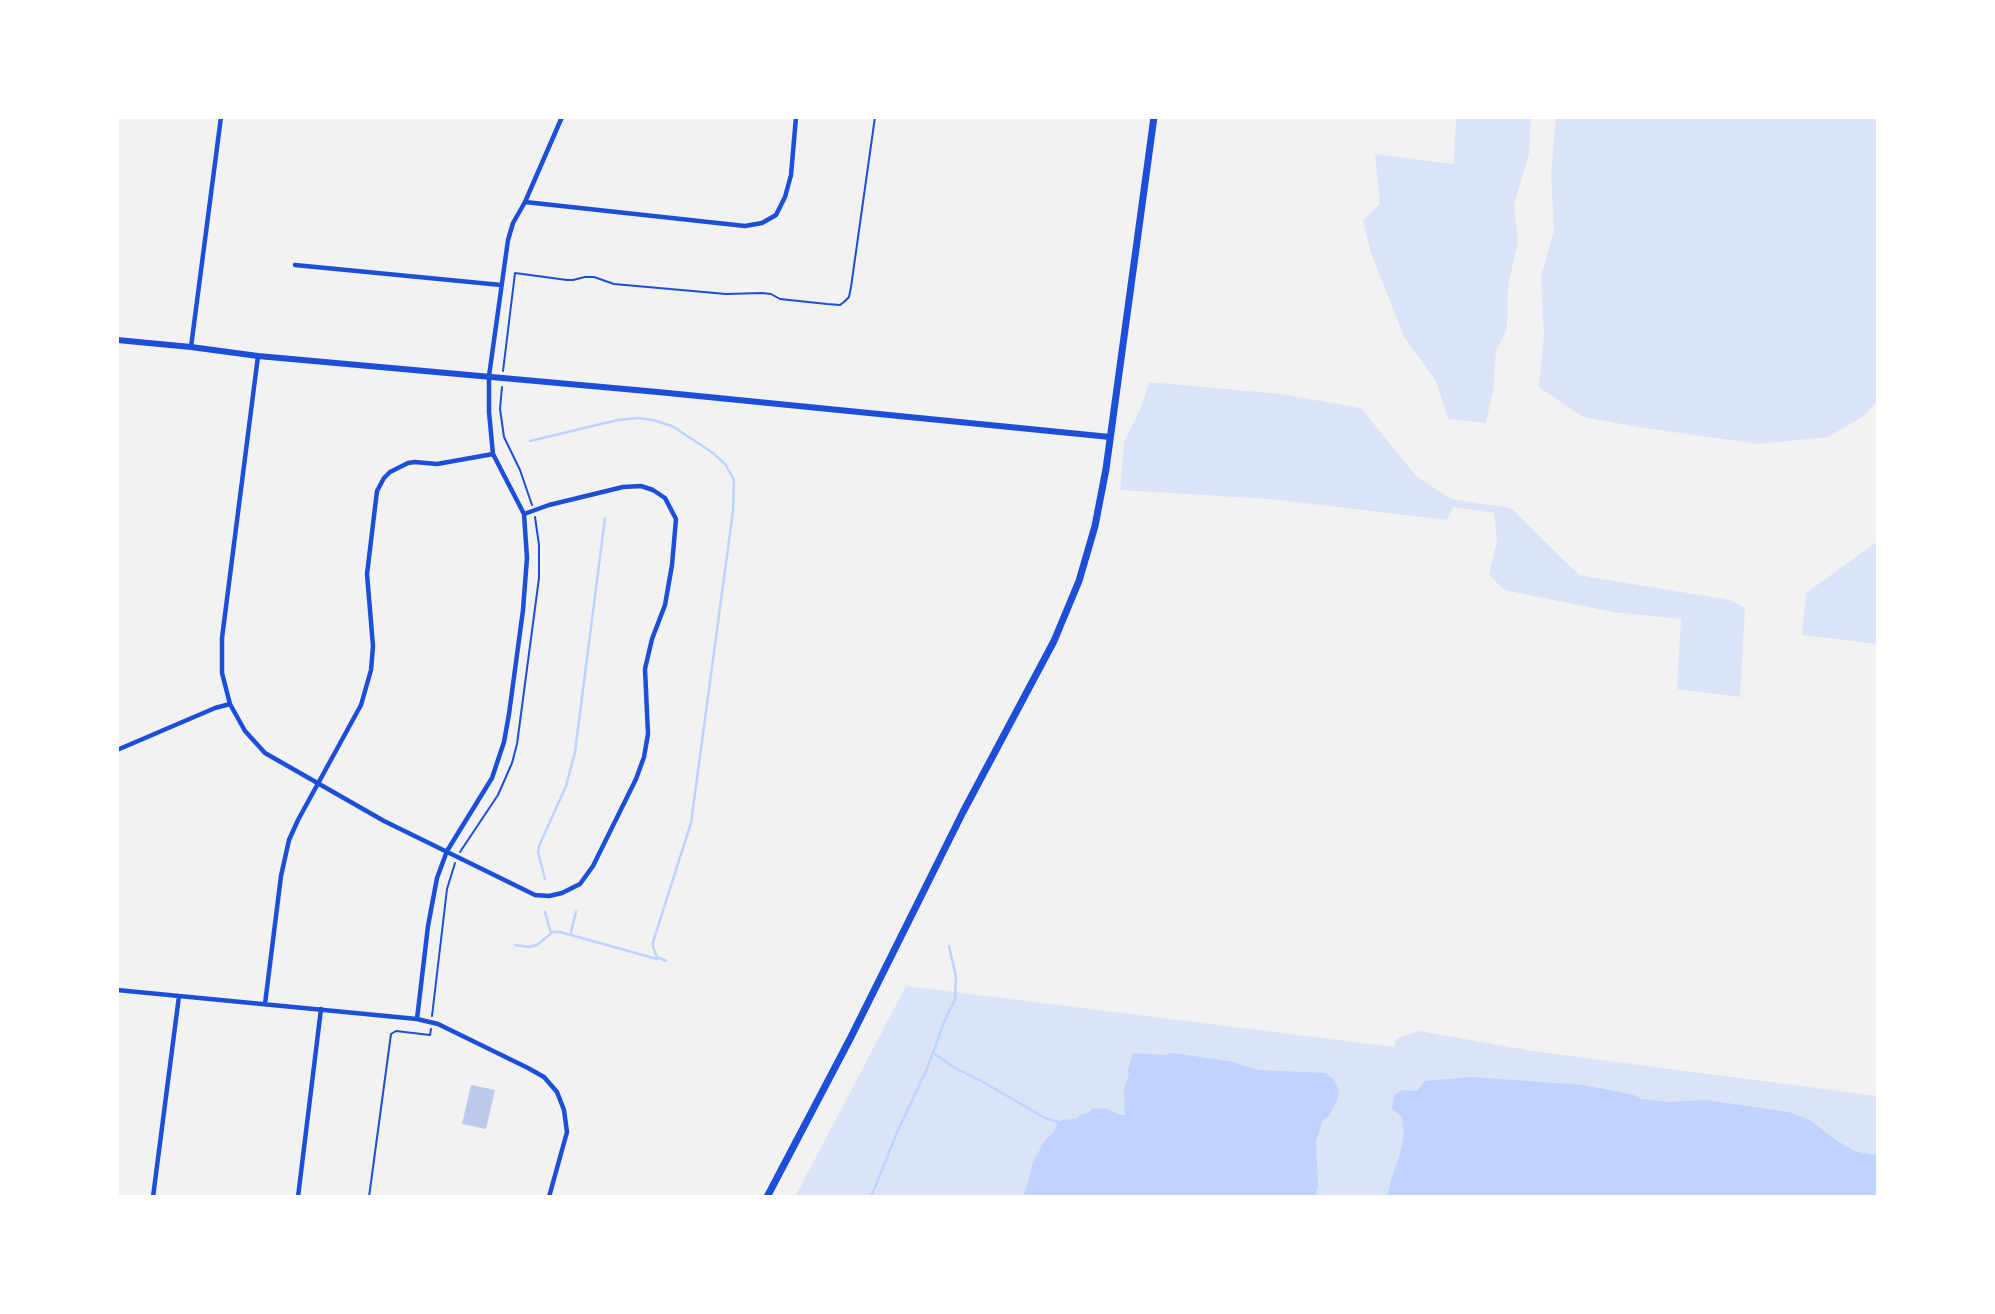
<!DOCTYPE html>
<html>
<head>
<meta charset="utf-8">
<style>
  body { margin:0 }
  #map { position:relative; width:1995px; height:1314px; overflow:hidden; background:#f2f2f2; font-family:Barlow,sans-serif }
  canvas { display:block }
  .frame { position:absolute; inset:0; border:119px solid #fff; pointer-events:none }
</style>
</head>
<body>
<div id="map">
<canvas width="1995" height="1314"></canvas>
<div class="frame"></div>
</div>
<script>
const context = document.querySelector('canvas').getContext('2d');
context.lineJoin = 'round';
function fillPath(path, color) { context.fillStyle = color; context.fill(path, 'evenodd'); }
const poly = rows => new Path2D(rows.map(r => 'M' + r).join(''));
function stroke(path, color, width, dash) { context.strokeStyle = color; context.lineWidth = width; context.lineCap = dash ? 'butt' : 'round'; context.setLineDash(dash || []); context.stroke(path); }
const green = poly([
  [1456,117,1531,117,1529,154,1514,205,1518,242,1508,285,1507,329,1496,351,1493,391,1486,423,1448,419,1436,381,1404,337,1371,253,1363,220,1380,204,1375,154,1454,164],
  [1556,117,1878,117,1878,400,1864,416,1828,437,1758,444,1638,427,1583,417,1539,387,1544,336,1541,277,1554,230,1551,174],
  [1149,382,1280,394,1361,408,1416,476,1451,499,1511,508,1579,575,1730,600,1745,608,1740,697,1677,689,1681,619,1613,612,1504,590,1489,575,1497,540,1494,513,1453,507,1447,520,1270,499,1120,490,1124,442,1142,405],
  [1878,541,1878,644,1802,635,1806,593],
  [906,986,1394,1047,1397,1038,1420,1031,1532,1051,1878,1096,1878,1197,795,1197]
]);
const water = poly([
  [1133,1053,1163,1055,1172,1053,1229,1061,1258,1070,1326,1073,1334,1080,1339,1091,1337,1100,1329,1116,1323,1120,1316,1141,1318,1186,1315,1197,1023,1197,1029,1179,1032,1164,1045,1140,1054,1132,1058,1122,1062,1120,1076,1119,1082,1114,1089,1113,1093,1108,1107,1109,1120,1115,1125,1115,1124,1089,1129,1075,1128,1070],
  [1471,1077,1584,1085,1634,1095,1641,1099,1667,1102,1706,1100,1789,1112,1810,1120,1833,1138,1854,1151,1878,1156,1878,1197,1387,1197,1392,1176,1399,1158,1404,1135,1402,1117,1392,1109,1394,1096,1401,1090,1417,1091,1425,1081]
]);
const stream = poly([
  [530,441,618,420,638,418,653,420,672,426,713,453,725,464,734,480,733,511,691,823,653,942,653,947,657,957,666,961],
  [545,879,538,852,539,846,566,786,575,752,605,518],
  [545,912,551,933],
  [571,932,576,912],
  [515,945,529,947,537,945,553,932,560,932,657,959],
  [933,1053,955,1068,985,1083,1045,1118,1058,1122],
  [871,1197,899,1128,927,1069,944,1022,955,999,956,977,949,946]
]);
const building = poly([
  [471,1085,495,1090,486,1129,462,1124]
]);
const path = poly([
  [503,371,515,273,567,280,573,280,585,277,594,277,614,284,726,294,762,293,771,294,780,299,827,304,840,305,844,302,849,297,851,287,875,117],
  [502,387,500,409,504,437,520,470,532,505],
  [460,852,498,795,512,763,517,744,539,578,539,545,535,517],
  [432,1016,447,889,455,863],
  [369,1197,391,1034,396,1031,430,1035,431,1029]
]);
const minor = poly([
  [525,202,745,226,762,223,776,215,785,197,791,175,796,117],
  [295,265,501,285],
  [191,347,221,117],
  [258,356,222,638,222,673,230,704,245,731,265,753,384,821,535,895,549,896,562,893,580,884,593,866,636,779,644,757,648,734,645,669,652,639,665,605,672,565,676,519,665,498,653,490,641,486,623,487,549,505,524,514],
  [117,750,215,708,230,704],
  [117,990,417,1019,438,1024,528,1068,544,1077,557,1092,564,1110,567,1132,549,1197],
  [265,1004,281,876,289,840,298,820,361,705,371,670,373,646,367,574,377,491,384,478,390,472,408,463,415,462,437,464,493,454],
  [417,1019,428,926,437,878,447,851,492,778,504,742,509,714,523,610,527,558,524,514,493,454,489,412,489,376,508,240,513,223,525,202,562,117],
  [153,1197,179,996],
  [298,1197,321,1009]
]);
const tertiary = poly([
  [117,340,191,347,258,356,658,392,1110,437]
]);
const secondary = poly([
  [767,1197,851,1037,963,812,1054,641,1079,581,1095,526,1106,469,1154,117]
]);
fillPath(green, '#dbe4f7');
fillPath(water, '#bfd3fe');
stroke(stream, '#bfd3fe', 2.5);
fillPath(building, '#bdc9ec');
stroke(path, '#1d4ed8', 2);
stroke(minor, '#1d4ed8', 4.5);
stroke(tertiary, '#1d4ed8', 6);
stroke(secondary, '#1d4ed8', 7);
</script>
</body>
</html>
